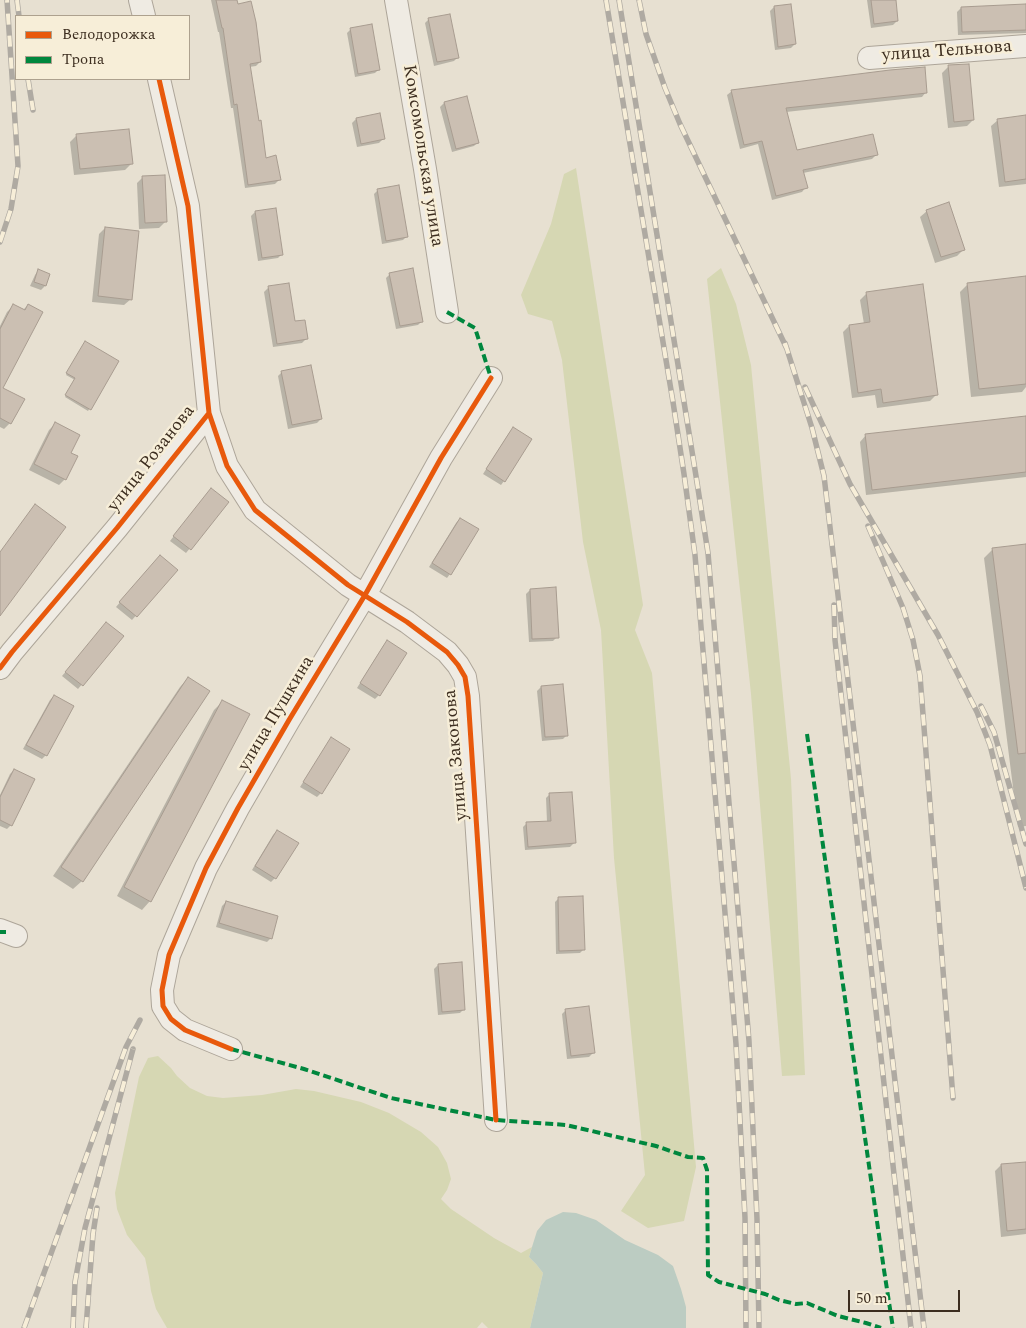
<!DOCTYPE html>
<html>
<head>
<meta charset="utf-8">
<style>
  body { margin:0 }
  #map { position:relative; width:1026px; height:1328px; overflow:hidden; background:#e7e0d1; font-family:Spectral,serif }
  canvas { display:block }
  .legend { position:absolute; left:15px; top:15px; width:175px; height:65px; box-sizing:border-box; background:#f7eed8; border:1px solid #ada18e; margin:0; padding:6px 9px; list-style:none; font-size:15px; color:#3d2e20 }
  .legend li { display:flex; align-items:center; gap:10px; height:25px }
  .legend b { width:25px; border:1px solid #ada18e }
  .scale { position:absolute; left:848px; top:1290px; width:112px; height:22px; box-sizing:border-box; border:2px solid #3d2e20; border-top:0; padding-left:6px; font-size:15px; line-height:18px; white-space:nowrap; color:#3d2e20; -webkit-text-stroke:4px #f7eed8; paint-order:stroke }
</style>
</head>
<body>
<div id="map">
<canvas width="1026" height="1328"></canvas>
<ul class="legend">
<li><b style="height:6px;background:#e8590c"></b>Велодорожка</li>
<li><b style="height:6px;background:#00873e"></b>Тропа</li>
</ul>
<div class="scale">50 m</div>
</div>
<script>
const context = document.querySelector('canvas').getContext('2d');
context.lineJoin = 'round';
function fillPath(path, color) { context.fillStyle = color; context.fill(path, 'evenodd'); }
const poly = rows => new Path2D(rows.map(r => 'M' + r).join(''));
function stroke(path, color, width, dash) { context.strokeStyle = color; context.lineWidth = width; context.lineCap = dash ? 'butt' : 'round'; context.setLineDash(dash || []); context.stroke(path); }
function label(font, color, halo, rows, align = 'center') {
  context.font = font + ' Spectral,serif'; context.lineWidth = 5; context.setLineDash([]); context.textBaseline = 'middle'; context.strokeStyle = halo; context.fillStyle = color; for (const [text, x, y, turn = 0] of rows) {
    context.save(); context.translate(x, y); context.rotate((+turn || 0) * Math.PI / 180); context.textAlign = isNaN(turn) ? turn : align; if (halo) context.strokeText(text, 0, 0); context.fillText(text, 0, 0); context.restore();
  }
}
const green = poly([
  [576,168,643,605,635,630,652,673,696,1167,684,1221,648,1228,621,1211,645,1175,614,858,601,630,583,542,562,360,552,321,528,314,521,295,551,224,564,174],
  [721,268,736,304,751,365,791,779,805,1075,782,1076,751,694,707,279],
  [158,1056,171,1068,177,1076,190,1088,207,1096,223,1098,262,1095,296,1089,314,1091,361,1102,389,1113,421,1132,438,1147,447,1163,451,1179,447,1190,441,1199,451,1209,494,1238,521,1253,532,1247,529,1257,536,1264,543,1273,530,1328,488,1328,482,1322,477,1328,167,1328,156,1309,151,1291,149,1277,145,1258,127,1235,117,1209,115,1193,139,1077,148,1058]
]);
const water = poly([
  [563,1212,576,1213,596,1220,625,1240,658,1255,673,1266,681,1289,686,1307,686,1328,530,1328,543,1273,536,1264,529,1257,532,1247,537,1231,546,1220]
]);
const shadow = poly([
  [211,0,236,0,260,62,256,66,249,67,265,159,279,180,275,184,245,188,233,108,231,108,219,32,218,32],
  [867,0,894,0,897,21,893,25,871,28],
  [1026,6,1026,33,958,35,957,12,961,8],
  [774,7,795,44,791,48,775,50,770,11],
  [429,19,458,57,454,61,434,66,425,23],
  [351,29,379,69,375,73,355,77,347,33],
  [949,66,973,120,967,126,948,128,942,73],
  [732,91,926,92,922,97,786,112,797,151,876,155,872,159,803,173,806,187,802,192,772,200,758,144,740,149,727,95],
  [444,103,478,142,474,146,452,152,440,107],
  [1026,117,1026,184,999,187,991,126,998,120],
  [356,119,383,139,379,143,357,147,352,123],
  [76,136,132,163,125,170,74,175,70,142],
  [143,177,166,221,159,228,139,229,137,183],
  [378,190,407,236,403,240,382,244,374,194],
  [927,211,963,250,957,256,935,263,920,217],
  [255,212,282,254,278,258,258,261,251,216],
  [105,228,131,299,124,305,92,302,99,234],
  [38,271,49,274,45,286,41,290,30,286,35,275],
  [390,274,422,321,418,325,396,329,386,278],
  [1026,278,1026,387,1022,392,971,397,960,292,968,284],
  [268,288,306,339,302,343,273,347,264,292],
  [866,294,936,395,930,401,877,408,875,395,852,398,843,332,849,326,864,324,860,300],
  [14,305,23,310,28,305,1,388,10,423,4,429,0,427,0,326,7,312],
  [84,344,118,362,88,411,65,397,75,380,66,375],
  [282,372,321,419,317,423,288,429,278,376],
  [1026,417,1026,477,866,495,860,442,866,435],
  [55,424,70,454,65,479,59,485,29,470,49,430],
  [513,429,504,481,501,485,483,474,509,433],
  [207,494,227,503,186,553,170,541],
  [460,519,450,574,447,578,429,567,456,523],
  [1026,545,1026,826,1018,827,984,558,993,549],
  [156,560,176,570,132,620,116,607],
  [530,590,557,637,553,641,529,642,526,594],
  [103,628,122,637,78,689,62,676],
  [387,642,379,695,375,699,357,688,383,646],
  [188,678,82,881,73,889,53,876,180,687],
  [541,687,567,735,563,739,542,741,537,691],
  [54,696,46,755,42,759,23,749,50,700],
  [222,702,150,901,142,910,117,896,214,710],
  [328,743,349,749,321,793,317,797,300,787],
  [14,770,11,825,7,829,0,826,0,795,10,774],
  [550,794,574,843,570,847,525,850,523,827,527,823,547,822,546,798],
  [277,831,275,878,271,882,252,870,273,835],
  [559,898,584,949,580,953,556,954,555,902],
  [226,902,271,938,267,942,216,927,222,906],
  [438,965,464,1009,460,1013,438,1015,434,969],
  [566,1010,593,1053,589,1057,567,1059,562,1014],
  [1026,1163,1026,1234,1001,1237,995,1171,1001,1165]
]);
const building = poly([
  [216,0,237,0,238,4,251,1,256,22,261,62,250,64,259,121,261,120,266,158,276,155,281,180,248,185,237,104,234,105,223,28,222,28,216,0],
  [871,0,896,0,898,21,874,24,871,0],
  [791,4,796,44,778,47,774,6,791,4],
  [1026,4,1026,30,962,32,961,7,1026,4],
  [450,14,459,58,437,62,428,18,450,14],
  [372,24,380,70,358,74,350,28,372,24],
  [969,64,974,120,954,122,948,65,969,64],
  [925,67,927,93,786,108,797,150,873,134,878,155,803,170,808,188,776,196,762,141,744,145,731,90,890,70,925,67],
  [467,96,479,143,456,149,444,102,467,96],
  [380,113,385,139,361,144,356,118,380,113],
  [1026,115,1026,179,1005,182,997,119,1026,115],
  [129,129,133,164,80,169,76,134,129,129],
  [165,175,167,222,145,223,142,176,165,175],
  [399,185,408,237,386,241,377,189,399,185],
  [949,202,965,250,941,257,926,210,949,202],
  [276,208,283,255,262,258,255,211,276,208],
  [105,227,139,231,132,300,98,296,105,227],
  [413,268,423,322,400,326,389,273,413,268],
  [38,269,50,274,46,286,34,282,38,269],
  [1026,276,1026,384,979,389,967,283,1026,276],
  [289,283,295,321,305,320,308,339,277,344,268,286,289,283],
  [923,284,938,395,883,403,881,389,858,393,849,325,870,322,866,292,923,284],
  [13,304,25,310,28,304,43,312,3,388,25,399,11,424,0,418,0,329,13,304],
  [85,341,119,361,91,410,65,395,75,378,66,373,85,341],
  [311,365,322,419,292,425,281,371,311,365],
  [1026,416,1026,472,872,490,865,434,1026,416],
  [55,422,80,435,71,453,78,456,66,480,34,464,55,422],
  [513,427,532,439,505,482,486,469,513,427],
  [211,488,229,502,191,550,173,536,211,488],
  [35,504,66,527,0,616,0,552,35,504],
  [460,518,479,529,451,575,432,563,460,518],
  [1026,544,1026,753,1018,754,992,548,1026,544],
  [160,555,178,570,137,617,119,602,160,555],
  [556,587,559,638,532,639,530,589,556,587],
  [106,622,124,636,83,686,65,672,106,622],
  [387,640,407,653,380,696,360,683,387,640],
  [188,677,210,691,83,882,61,867,188,677],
  [563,684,568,736,545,737,541,686,563,684],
  [54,695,74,706,47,756,26,745,54,695],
  [222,700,250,714,151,902,124,887,222,700],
  [331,737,350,749,322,794,303,782,331,737],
  [14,769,35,779,12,826,0,820,0,797,14,769],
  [572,792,576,843,528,847,526,822,551,821,549,793,572,792],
  [277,830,299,843,276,879,255,866,277,830],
  [583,896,585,950,559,951,558,897,583,896],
  [226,901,278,916,272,939,219,923,226,901],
  [462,962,465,1010,442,1012,438,964,462,962],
  [589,1006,595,1053,571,1056,565,1009,589,1006],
  [1026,1162,1026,1229,1007,1231,1001,1164,1026,1162]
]);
const minor = poly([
  [140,0,144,16],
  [396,0,425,169,447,312],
  [869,58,1026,46],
  [209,413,227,466,255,510,348,585,407,622,447,652,458,665,465,677,468,696,496,1120],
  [0,668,12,652,117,528,209,413,188,206,159,79],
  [0,930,16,936],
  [231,1049,185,1030,171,1019,163,1006,162,990,169,955,206,868,238,808,289,720,365,595,441,458,491,378]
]);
const rail = poly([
  [17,0,19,16],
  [606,0,673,402,684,474,695,555,736,1044,745,1218,746,1328],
  [619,0,696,476,708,553,749,1041,757,1219,759,1328],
  [639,0,646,34,665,88,680,124,787,349],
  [28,79,33,110],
  [0,242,11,209,18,166,7,0],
  [785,343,812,428,824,476,924,1328],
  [805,387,850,484,938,635,977,712,990,745,1026,888],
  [868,526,903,608,913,640,920,676,953,1098],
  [834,605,835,640,911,1328],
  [981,706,994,732,1026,844],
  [24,1328,126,1047,140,1020],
  [73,1328,75,1282,85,1228,133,1049],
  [86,1328,93,1234,97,1208]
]);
const quiet = poly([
  [447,312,475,328,491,378],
  [807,734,884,1270,893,1328],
  [0,932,6,932],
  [231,1049,304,1069,391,1098,496,1120,566,1125,656,1146,688,1157,703,1158,707,1170,708,1275,719,1282,765,1294,779,1300,796,1304,807,1303,838,1316,866,1323,881,1328]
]);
const cycleway = poly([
  [209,413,227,466,255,510,348,585,407,622,447,652,458,665,465,677,468,696,496,1120],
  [0,668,12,652,117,528,209,413,188,206,159,79],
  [231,1049,185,1030,171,1019,163,1006,162,990,169,955,206,868,238,808,289,720,365,595,441,458,491,378]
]);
const streetNames = [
  ["улица Тельнова",947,52,-4],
  ["Комсомольская улица",422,156,81],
  ["улица Розанова",152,459,-52],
  ["улица Пушкина",277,714,-59],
  ["улица Законова",457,755,-95]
];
fillPath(green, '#d6d7b3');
fillPath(water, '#bcccc2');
fillPath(shadow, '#0003');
fillPath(building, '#cbbfb2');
stroke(building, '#a89c90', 1);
stroke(minor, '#ada599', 24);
stroke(minor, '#efebe3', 22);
stroke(rail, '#afaaa2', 5.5);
stroke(rail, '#f7eed8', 4, [11]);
stroke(quiet, '#00873e', 4, [8, 4]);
stroke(cycleway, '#e8590c', 5);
label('18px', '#3d2e20', '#f7eed8', streetNames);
</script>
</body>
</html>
